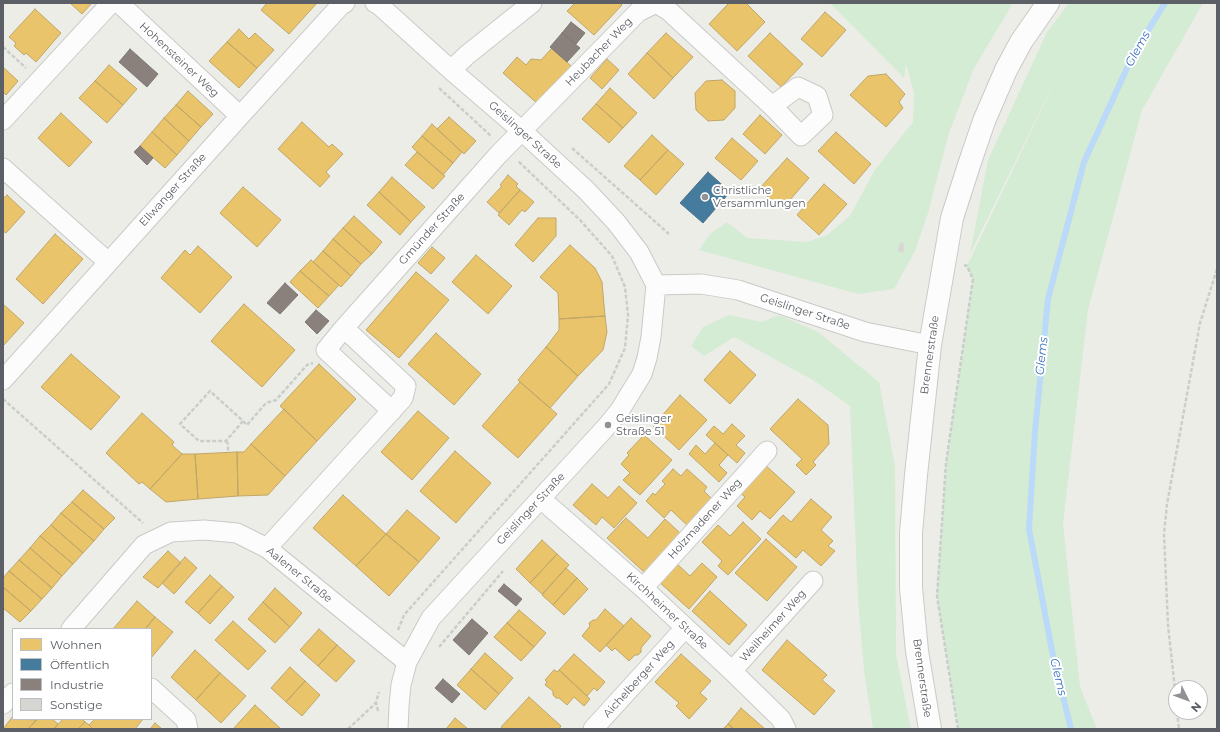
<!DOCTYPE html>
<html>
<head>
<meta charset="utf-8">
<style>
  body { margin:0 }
  #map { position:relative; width:1220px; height:732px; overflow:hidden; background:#edede8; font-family:Montserrat,sans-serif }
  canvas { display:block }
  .frame { position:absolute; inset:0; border:4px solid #5c6066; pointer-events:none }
  .legend { position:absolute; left:12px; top:628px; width:140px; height:92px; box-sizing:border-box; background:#fff; border:1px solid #bebfc2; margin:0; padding:5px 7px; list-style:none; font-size:12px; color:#5c6066 }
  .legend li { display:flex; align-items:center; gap:8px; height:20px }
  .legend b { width:20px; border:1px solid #bebfc2 }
  .north { position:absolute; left:1168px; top:680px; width:40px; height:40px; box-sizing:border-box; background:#fff; border:1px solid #bebfc2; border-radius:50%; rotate:132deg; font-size:11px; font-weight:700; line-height:16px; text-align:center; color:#5c6066 }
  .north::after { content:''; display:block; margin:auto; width:14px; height:18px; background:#8f9194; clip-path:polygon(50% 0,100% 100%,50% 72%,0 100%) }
</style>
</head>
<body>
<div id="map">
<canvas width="1220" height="732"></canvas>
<div class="frame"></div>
<ul class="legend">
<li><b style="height:11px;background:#e9c46a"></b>Wohnen</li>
<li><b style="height:11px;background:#457b9d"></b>Öffentlich</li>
<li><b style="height:11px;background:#8a817c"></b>Industrie</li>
<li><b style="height:11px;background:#d6d6d3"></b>Sonstige</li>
</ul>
<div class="north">N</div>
</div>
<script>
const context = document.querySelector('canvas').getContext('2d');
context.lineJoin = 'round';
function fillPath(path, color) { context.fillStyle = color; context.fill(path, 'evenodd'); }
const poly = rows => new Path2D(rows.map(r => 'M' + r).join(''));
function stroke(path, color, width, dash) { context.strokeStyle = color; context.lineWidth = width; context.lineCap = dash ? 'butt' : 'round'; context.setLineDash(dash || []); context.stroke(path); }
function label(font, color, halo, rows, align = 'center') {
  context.font = font + ' Montserrat,sans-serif'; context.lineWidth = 4; context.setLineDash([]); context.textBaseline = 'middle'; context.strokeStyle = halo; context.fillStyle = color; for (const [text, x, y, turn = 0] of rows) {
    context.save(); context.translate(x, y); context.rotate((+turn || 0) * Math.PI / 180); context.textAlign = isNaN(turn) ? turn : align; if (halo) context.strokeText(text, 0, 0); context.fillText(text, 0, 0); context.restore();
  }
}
const green = poly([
  [830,3,1013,3,974,68,949,133,928,213,915,251,894,289,858,294,699,250,710,234,727,222,747,238,807,242,827,235,850,216,874,171,913,122,914,93,906,64,904,78],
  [1069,3,1203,3,1142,110,1088,310,1063,524,1080,687,1097,729,958,729,937,596,946,463,973,279,967,266,1066,58,970,254,988,160,1047,32],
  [729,315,762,322,779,315,818,332,879,382,895,466,896,654,911,729,873,729,864,670,858,600,850,406,813,380,734,337,704,356,691,346,703,327]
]);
const homes = poly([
  [70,3,92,3,82,14,70,3],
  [267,3,317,3,289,34,261,10,267,3],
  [575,3,620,3,622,5,594,35,567,11,575,3],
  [729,3,746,3,765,22,737,51,709,24,729,3],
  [35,9,61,33,36,62,26,53,24,55,14,46,16,43,9,37,35,9],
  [825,12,846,30,822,57,801,39,825,12],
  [239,29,249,39,255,33,274,50,257,68,227,42,239,29],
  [666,33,693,57,673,78,647,53,666,33],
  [770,33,803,64,781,87,748,56,770,33],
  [227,42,257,68,239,88,209,61,227,42],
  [552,48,573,68,539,105,503,73,517,57,526,65,531,59,541,60,552,48],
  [647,53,673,78,654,99,628,74,647,53],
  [607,59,619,70,602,89,590,78,607,59],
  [109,65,137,89,123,105,95,81,109,65],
  [3,67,18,81,6,95,3,92,3,67],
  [886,74,905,94,899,102,903,108,886,127,850,95,868,76,886,74],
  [722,80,735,91,735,108,724,120,708,121,696,110,695,93,706,81,722,80],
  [95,81,123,105,107,123,79,98,95,81],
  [610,88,637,113,623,128,596,104,610,88],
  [188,91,213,114,201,127,176,105,188,91],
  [596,104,623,128,609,143,582,119,596,104],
  [176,105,201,127,189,141,164,118,176,105],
  [61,113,92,142,69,167,38,138,61,113],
  [760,115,782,135,765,154,743,134,760,115],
  [449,117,476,141,464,154,437,129,449,117],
  [164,118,189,141,177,155,152,132,164,118],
  [302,122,329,147,332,144,343,154,326,172,330,176,320,187,278,149,302,122],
  [432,124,462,152,453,163,422,136,432,124],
  [152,132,177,155,165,168,140,146,152,132],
  [836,132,871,164,854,184,818,151,836,132],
  [652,135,668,150,640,180,624,166,652,135],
  [422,136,453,163,443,175,412,147,422,136],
  [732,138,758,161,741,180,715,158,732,138],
  [668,150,684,164,656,195,640,180,668,150],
  [417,152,445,176,433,189,405,165,417,152],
  [787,158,809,178,782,209,759,189,787,158],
  [508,175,518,184,516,186,520,190,499,213,487,202,502,186,500,185,508,175],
  [392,177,425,207,411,222,379,192,392,177],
  [824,184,847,204,819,235,797,215,824,184],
  [243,187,281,220,257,247,220,213,243,187],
  [520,190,534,202,525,212,522,210,509,225,498,215,520,190],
  [379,192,411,222,400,235,367,205,379,192],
  [7,195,25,212,6,233,3,231,3,199,7,195],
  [354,216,382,242,372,254,343,228,354,216],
  [538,218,556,218,556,236,533,262,515,245,538,218],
  [343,228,372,254,361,264,333,239,343,228],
  [55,234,83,259,43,304,16,279,55,234],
  [333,239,361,264,351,276,323,251,333,239],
  [570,245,595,268,602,282,605,316,559,319,558,293,540,277,570,245],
  [198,246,232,277,200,313,161,278,185,250,190,255,198,246],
  [432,247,445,258,431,274,418,263,432,247],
  [323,251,351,276,341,287,313,262,323,251],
  [476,255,512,286,488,314,452,282,476,255],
  [311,260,339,285,329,296,300,271,311,260],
  [300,271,329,296,318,308,290,282,300,271],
  [416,272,449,300,399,358,366,330,416,272],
  [3,304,24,323,3,346,3,304],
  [244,304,295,350,262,387,211,341,244,304],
  [605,316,607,332,603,350,578,376,546,347,559,330,559,319,605,316],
  [436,333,481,374,454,405,408,364,436,333],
  [546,347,578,376,550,408,518,380,546,347],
  [730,351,756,375,730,404,704,380,730,351],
  [71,354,120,397,91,430,41,387,71,354],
  [319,364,356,399,317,441,280,406,319,364],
  [520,382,557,414,518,458,482,426,520,382],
  [680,395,707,420,679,450,653,426,680,395],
  [798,399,828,425,829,444,813,462,816,465,806,475,796,465,802,459,770,429,798,399],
  [284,409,317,441,285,476,251,444,284,409],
  [418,411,449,438,412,480,381,452,418,411],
  [142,413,174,442,172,445,182,454,150,489,142,482,139,484,106,453,142,413],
  [732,424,745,436,736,445,745,453,737,463,706,435,714,426,723,434,732,424],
  [644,435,672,460,640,495,623,480,630,473,621,464,629,455,627,453,644,435],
  [715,443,728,455,719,465,727,473,719,482,689,454,696,445,705,454,715,443],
  [251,444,285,476,268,495,238,496,237,452,244,452,251,444],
  [455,451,491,483,456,523,420,491,455,451],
  [237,452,238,496,198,499,195,454,237,452],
  [182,454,195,454,198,499,166,502,150,489,182,454],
  [764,464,795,492,770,519,760,511,752,520,737,506,745,497,739,492,764,464],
  [673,469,681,476,687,469,707,487,704,491,713,500,689,527,671,510,664,518,646,501,653,493,655,495,665,484,662,481,673,469],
  [592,484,608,498,619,486,637,503,614,528,602,517,596,525,573,505,592,484],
  [83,490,115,518,104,529,72,502,83,490],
  [343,495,386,534,356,566,313,528,343,495],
  [811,499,832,517,821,530,833,541,828,546,835,551,821,566,803,550,796,558,767,533,783,515,791,522,811,499],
  [72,502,104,529,94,541,61,513,72,502],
  [407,510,440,538,419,562,386,534,407,510],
  [61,513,94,541,83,553,51,525,61,513],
  [626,518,648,538,665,519,681,534,645,573,607,538,626,518],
  [743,522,761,539,728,575,718,566,722,561,702,542,718,525,730,536,743,522],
  [51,525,83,553,73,564,40,536,51,525],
  [386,534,419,562,389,596,356,566,386,534],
  [40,536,73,564,62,576,30,548,40,536],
  [766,539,797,567,767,601,735,573,766,539],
  [542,540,557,554,530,583,516,569,542,540],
  [30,548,62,576,52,588,19,560,30,548],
  [168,551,181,563,158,588,143,577,168,551],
  [557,554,569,565,542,594,530,583,557,554],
  [185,557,197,568,174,594,162,583,185,557],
  [19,560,52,588,42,599,9,571,19,560],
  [675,562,690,576,702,563,717,577,689,609,658,581,675,562],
  [566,568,577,578,553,605,542,595,566,568],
  [9,571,42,599,31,611,3,587,3,578,9,571],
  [210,575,222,586,198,613,185,602,210,575],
  [577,578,588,589,564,615,553,605,577,578],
  [222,586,234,597,210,624,198,613,222,586],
  [3,587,31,611,20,622,3,608,3,587],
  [275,588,302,613,290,627,263,602,275,588],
  [710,591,747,625,729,645,692,611,710,591],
  [137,601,155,617,145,629,113,629,137,601],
  [263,602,290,627,275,643,248,619,263,602],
  [605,609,624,626,600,652,582,636,590,626,589,623,593,620,596,620,605,609],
  [519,610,546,633,534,647,507,623,519,610],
  [155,617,173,632,151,658,151,629,145,629,155,617],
  [631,618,651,636,641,648,641,652,638,655,635,655,629,661,615,648,612,651,606,645,631,618],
  [233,621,266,651,248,670,215,640,233,621],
  [507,623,534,647,521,661,494,637,507,623],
  [319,629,337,645,318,666,300,650,319,629],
  [787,640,827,675,822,680,835,691,814,715,762,670,787,640],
  [337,645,355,661,336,682,318,666,337,645],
  [195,650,220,673,196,700,171,677,195,650],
  [485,653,513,678,499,694,471,669,485,653],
  [574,654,605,682,597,691,594,688,587,696,559,670,574,654],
  [681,654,711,681,700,693,707,699,689,719,676,706,679,703,655,682,681,654],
  [290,667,305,681,286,702,271,688,290,667],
  [471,669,499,694,485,710,457,685,471,669],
  [554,670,558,672,559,670,590,699,584,706,574,697,567,705,559,698,556,698,553,695,553,691,545,685,547,682,545,680,554,670],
  [220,673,246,696,221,723,196,700,220,673],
  [305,681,320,695,302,716,286,702,305,681],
  [529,697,561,726,559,729,504,729,501,727,529,697],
  [255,705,281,729,233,729,255,705],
  [741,708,765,729,734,729,728,724,741,708],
  [13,716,13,719,37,720,28,729,3,729,13,716],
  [455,718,468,729,446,729,455,718],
  [37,719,52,719,58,724,54,729,28,729,37,719],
  [63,719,82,719,85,722,78,729,54,729,63,719],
  [95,719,143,719,135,729,93,729,89,725,95,719],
  [85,722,89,725,93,729,78,729,85,722],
  [155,723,162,729,150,729,155,723],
  [728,724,734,729,723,729,728,724]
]);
const public = poly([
  [708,172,730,192,703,223,680,203,708,172]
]);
const industry = poly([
  [571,22,585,33,576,44,562,33,571,22],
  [562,33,580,48,567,62,550,47,562,33],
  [130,49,158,74,147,87,119,62,130,49],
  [140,146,153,158,147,165,134,152,140,146],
  [285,283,298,295,280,314,267,303,285,283],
  [316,310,329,321,317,334,305,322,316,310],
  [504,584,522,599,516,606,498,591,504,584],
  [472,619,488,633,469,655,453,640,472,619],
  [443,679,460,694,452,703,435,688,443,679]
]);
const stream = poly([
  [1071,729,1053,656,1029,529,1035,431,1048,299,1084,162,1134,53,1165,3]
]);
const building = poly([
  [900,243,904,244,903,252,898,251,900,243]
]);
const path = poly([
  [3,47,26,68],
  [439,88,491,136],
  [572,148,669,234],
  [3,399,143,523],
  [243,421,226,441,199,441,180,424,210,391,243,421,247,425,266,403,276,400,307,365,313,363],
  [226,441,228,444,228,451],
  [398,630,404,615,609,384,625,348,628,315,625,287,612,256,580,220,518,161],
  [439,647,503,571],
  [1176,699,1168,625,1164,534,1167,504,1200,323,1217,269],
  [378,711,376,702,379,692],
  [1177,712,1179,729],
  [348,729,377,702],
  [958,729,937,596,946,463,973,279,967,266,964,265]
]);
const minor = poly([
  [119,3,240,116],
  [375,3,378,4,451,70,522,131,586,190,616,222,639,252,656,285,651,337,647,358,642,374,620,410,608,425,431,618,407,662,401,685,399,706,398,729],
  [451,70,467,55,532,3],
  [3,120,111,3],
  [3,168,108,262],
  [656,285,701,284,738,290,865,332,930,345],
  [344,328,326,350,392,411],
  [3,380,240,116,341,5,345,3],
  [541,499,643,588,732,671,781,719,786,729],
  [267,548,403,398,406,386,344,328,498,155,638,12,656,3,669,11,772,106,801,136,823,115,817,96,798,87,772,106],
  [643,588,767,451],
  [71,629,144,545,171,532,204,530,237,533,267,548,407,662],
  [732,671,813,581],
  [151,688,186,720,188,729],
  [3,704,13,693],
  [593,729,685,628]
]);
const secondary = poly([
  [930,729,917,651,911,588,911,533,916,475,930,345,952,218,969,165,984,121,1006,70,1021,42,1048,3]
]);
const markers = [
  [705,197,4,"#8f9194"],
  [608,425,4,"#8f9194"]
];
const streetNames = [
  ["Heubacher Weg",599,52,-46],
  ["Hohensteiner Weg",179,60,43],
  ["Geislinger Straße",525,135,42],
  ["Ellwanger Straße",173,190,-48],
  ["Gmünder Straße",432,229,-48],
  ["Geislinger Straße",805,312,18],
  ["Brennerstraße",930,355,-82],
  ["Geislinger Straße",531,509,-47],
  ["Holzmadener Weg",705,519,-48],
  ["Aalener Straße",299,575,39],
  ["Kirchheimer Straße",667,611,43],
  ["Weilheimer Weg",773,626,-48],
  ["Brennerstraße",922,678,82],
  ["Aichelberger Weg",639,679,-48]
];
const poiNames = [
  ["Christliche",713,191],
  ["Versammlungen",713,204],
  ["Geislinger",616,419],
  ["Straße 51",616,432]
];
const waterNames = [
  ["Glems",1138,49,-61],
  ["Glems",1042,356,-84],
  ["Glems",1058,677,76]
];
fillPath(green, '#d4ebd4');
fillPath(homes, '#e9c46a');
stroke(homes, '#bfa669', 1);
fillPath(public, '#457b9d');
stroke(public, '#4c738c', 1);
fillPath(industry, '#8a817c');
stroke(industry, '#7c7775', 1);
stroke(stream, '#bbd9f8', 6);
fillPath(building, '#d6d6d3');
stroke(building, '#dcdbd6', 1);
stroke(minor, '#c9cac8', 21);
stroke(secondary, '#c9cac9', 24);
stroke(path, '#c9cecb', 2.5, [4, 2]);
stroke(minor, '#fcfcfc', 19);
stroke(secondary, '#fcfcfc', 22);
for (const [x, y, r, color] of markers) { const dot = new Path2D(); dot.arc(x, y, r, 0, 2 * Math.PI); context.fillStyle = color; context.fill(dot); stroke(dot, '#fff', 1.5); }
label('11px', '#5c6066', '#fff', streetNames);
label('11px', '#5c6066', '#fff', poiNames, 'left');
label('italic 12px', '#3d72c2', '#fff', waterNames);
</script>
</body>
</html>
